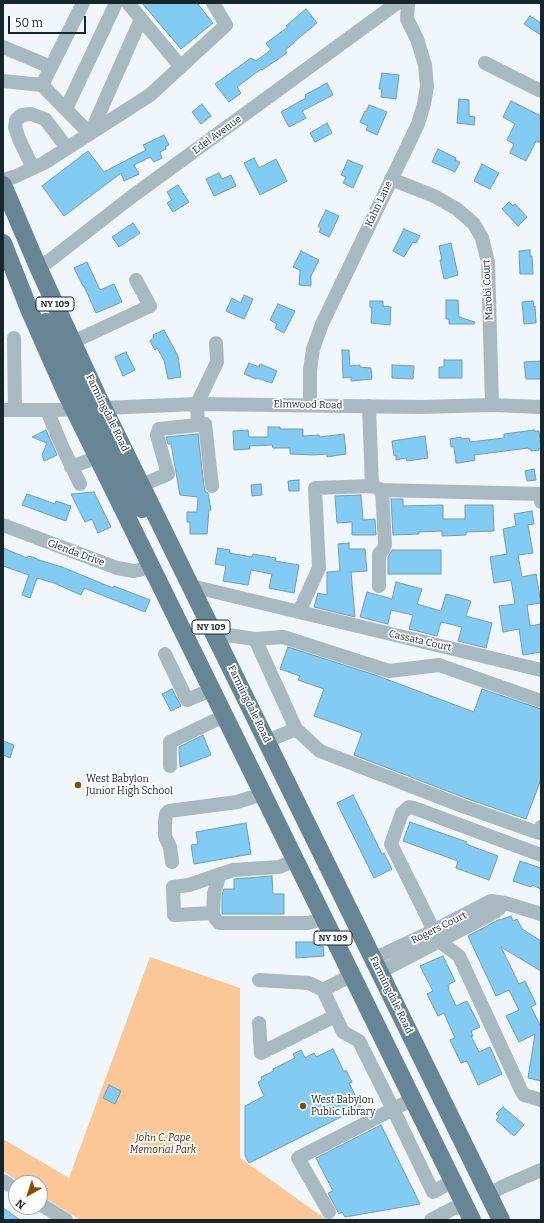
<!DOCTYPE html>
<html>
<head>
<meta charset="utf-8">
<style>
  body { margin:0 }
  #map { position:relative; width:544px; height:1223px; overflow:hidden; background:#f0f7fc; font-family:Bitter,serif }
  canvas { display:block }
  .frame { position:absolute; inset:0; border:4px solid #17252d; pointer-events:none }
  .north { position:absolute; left:8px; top:1175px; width:40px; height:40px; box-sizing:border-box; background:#fff; border:1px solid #a2a8ab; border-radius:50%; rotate:219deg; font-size:11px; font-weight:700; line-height:16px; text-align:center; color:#17252d }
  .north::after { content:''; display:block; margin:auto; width:14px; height:18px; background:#864d00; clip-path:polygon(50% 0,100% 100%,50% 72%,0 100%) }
  .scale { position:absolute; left:8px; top:16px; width:78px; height:18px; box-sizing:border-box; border:2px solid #17252d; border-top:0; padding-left:5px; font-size:12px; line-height:14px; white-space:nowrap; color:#17252d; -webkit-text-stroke:3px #fff; paint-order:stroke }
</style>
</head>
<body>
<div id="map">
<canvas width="544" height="1223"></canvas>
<div class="frame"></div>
<div class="north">N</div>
<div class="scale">50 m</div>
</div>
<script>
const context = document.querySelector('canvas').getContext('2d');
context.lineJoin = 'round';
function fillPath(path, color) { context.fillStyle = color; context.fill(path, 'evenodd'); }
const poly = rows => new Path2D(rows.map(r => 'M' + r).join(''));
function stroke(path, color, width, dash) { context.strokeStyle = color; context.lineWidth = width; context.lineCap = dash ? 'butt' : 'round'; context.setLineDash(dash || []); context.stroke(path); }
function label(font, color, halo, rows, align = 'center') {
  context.font = font + ' Bitter,serif'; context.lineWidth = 3.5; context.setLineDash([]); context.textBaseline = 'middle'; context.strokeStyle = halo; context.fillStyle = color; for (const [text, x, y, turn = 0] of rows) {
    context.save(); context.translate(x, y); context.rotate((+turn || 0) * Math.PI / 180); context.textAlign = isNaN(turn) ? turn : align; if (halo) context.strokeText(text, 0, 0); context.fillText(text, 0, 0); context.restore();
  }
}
const green = poly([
  [150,957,240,988,240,1158,327,1220,80,1220,40,1195,40,1183,21,1183,3,1171,3,1139,69,1178]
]);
const building = poly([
  [142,3,197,3,213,23,181,49,142,3],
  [306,9,317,23,294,42,294,43,285,50,287,53,262,70,261,69,237,87,241,93,229,102,215,84,251,58,256,61,271,50,266,43,288,27,286,26,306,9],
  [530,16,541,23,541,35,524,24,530,16],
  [382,73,399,75,396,99,381,97,382,89,379,89,382,73],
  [327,83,333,95,302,111,306,118,289,127,281,112,306,98,305,95,327,83],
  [459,99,469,100,469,116,475,117,474,125,457,123,459,99],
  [511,101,541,116,541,143,536,141,526,161,510,153,514,144,507,140,515,124,503,117,511,101],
  [202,104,211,116,201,124,192,112,202,104],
  [369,105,387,112,377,135,366,130,368,126,360,122,365,111,366,112,369,105],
  [327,123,332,133,315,142,310,133,327,123],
  [164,135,169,145,165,147,166,149,160,152,162,158,154,162,150,157,134,165,139,174,124,181,121,173,64,216,42,186,88,151,104,172,146,150,143,145,164,135],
  [438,149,456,158,455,160,460,162,455,172,432,162,438,149],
  [254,158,259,168,276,159,287,181,260,195,244,163,254,158],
  [348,160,363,166,353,188,343,183,346,177,341,175,348,160],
  [482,164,499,173,490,189,474,181,482,164],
  [219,173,222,179,231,175,236,186,214,196,206,179,219,173],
  [178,185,189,202,173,212,167,203,172,200,167,192,178,185],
  [509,202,513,206,515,204,527,217,518,226,502,209,509,202],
  [326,210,339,216,329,237,319,232,321,228,318,226,326,210],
  [133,223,140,233,119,247,112,237,133,223],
  [404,229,420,236,416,243,413,242,404,257,393,251,404,229],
  [451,243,458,275,444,279,440,260,442,260,439,246,451,243],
  [530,250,530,256,532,256,533,274,520,274,519,251,530,250],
  [301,251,319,260,311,276,311,286,299,285,300,270,293,267,301,251],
  [87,262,100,290,114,284,122,302,96,313,84,286,83,286,74,268,87,262],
  [244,295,253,299,244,319,226,311,232,298,241,303,244,295],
  [446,300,458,300,459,317,475,322,474,324,449,324,449,319,446,319,446,300],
  [370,301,383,301,383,306,391,307,390,325,371,323,372,308,370,307,370,301],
  [533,301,534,307,535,306,536,323,524,324,522,302,533,301],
  [278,304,295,311,284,333,275,328,277,324,270,320,278,304],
  [164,330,178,356,181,377,168,379,164,360,157,348,155,350,150,341,154,337,153,335,164,330],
  [342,350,349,350,350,366,360,365,360,367,371,368,372,379,351,381,351,377,343,378,342,350],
  [126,352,135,370,123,376,115,357,126,352],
  [444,360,462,360,462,378,439,378,439,367,444,367,444,360],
  [541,361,541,379,526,379,524,362,541,361],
  [249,363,259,367,260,364,277,371,272,383,257,378,256,379,244,374,249,363],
  [392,365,414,366,413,379,392,378,392,365],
  [268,427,280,427,280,429,303,429,303,436,319,435,320,437,344,434,346,454,327,457,327,454,314,455,290,454,290,448,273,448,272,445,249,446,250,449,234,450,233,431,248,430,249,437,268,437,268,427],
  [46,430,57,455,44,461,42,455,47,443,32,437,46,430],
  [534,430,534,431,539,431,541,448,538,449,539,450,531,451,531,449,528,449,528,448,474,455,475,460,459,463,456,463,454,447,451,447,450,439,461,437,461,439,469,438,470,442,504,438,504,434,534,430],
  [198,434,204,487,205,491,208,493,211,510,209,510,207,534,190,534,190,522,187,522,187,512,197,512,198,497,180,495,171,444,168,444,166,437,198,434],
  [425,436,428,458,407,461,406,458,396,460,396,455,394,456,392,441,425,436],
  [534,469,536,480,527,481,525,471,534,469],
  [299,480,299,491,289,491,288,481,299,480],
  [261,484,262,495,252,496,251,485,261,484],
  [94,492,111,527,98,533,92,519,85,522,71,494,94,492],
  [27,494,55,504,56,501,71,506,66,521,22,505,27,494],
  [361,495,363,520,375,519,376,535,352,535,352,522,337,523,335,496,361,495],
  [391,499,403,499,403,506,443,505,443,519,465,519,465,505,493,505,494,531,466,532,466,535,442,536,442,531,419,532,419,534,393,535,391,499],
  [532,511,534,524,528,525,533,553,518,555,522,577,536,574,541,603,527,605,530,626,541,624,541,652,523,655,519,629,503,632,499,606,515,604,511,580,494,583,490,557,507,554,503,529,516,526,514,514,532,511],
  [349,543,349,549,365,549,367,571,351,572,355,617,314,607,318,593,327,595,327,572,340,571,338,544,349,543],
  [3,548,27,558,28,556,36,558,36,559,62,567,113,588,114,586,150,600,145,612,84,588,81,595,54,583,37,578,30,598,22,595,29,575,3,566,3,548],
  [218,548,230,550,229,553,252,557,253,554,276,558,275,561,299,565,294,593,269,588,272,574,251,570,248,585,223,581,226,566,215,564,218,548],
  [392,550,441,550,441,574,388,574,388,557,392,550],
  [396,582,422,589,417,604,441,611,446,594,471,601,466,616,492,623,486,648,458,641,462,627,441,622,437,636,409,629,413,615,391,610,388,624,360,617,367,592,392,599,396,582],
  [288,647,378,676,474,712,482,689,541,709,541,779,526,819,468,799,354,755,362,733,314,716,324,689,298,680,300,676,280,669,288,647],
  [172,689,181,706,171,711,162,694,172,689],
  [203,735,211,755,180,767,179,747,203,735],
  [3,741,14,745,10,758,3,755,3,741],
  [353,795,382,854,384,853,392,869,374,878,337,803,353,795],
  [410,822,467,842,466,844,498,856,489,880,456,868,458,861,403,841,410,822],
  [246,823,251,854,194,864,191,845,198,844,196,832,246,823],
  [520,861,541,868,541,889,532,885,531,887,513,881,520,861],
  [272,876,273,894,284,894,284,914,222,914,222,895,224,889,234,889,234,879,272,876],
  [511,916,513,921,517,919,522,929,541,941,541,971,501,947,519,984,525,981,536,1004,531,1007,541,1027,541,1081,528,1078,535,1034,519,1042,506,1016,519,1010,509,990,496,996,468,936,500,919,500,920,511,916],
  [296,942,313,942,313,944,318,943,319,946,323,946,324,956,296,958,296,942],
  [443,956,455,981,448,985,449,989,448,989,456,1006,467,1001,480,1027,471,1031,473,1036,471,1036,479,1052,490,1047,502,1074,478,1085,467,1061,461,1063,450,1040,455,1038,444,1013,438,1016,427,994,433,991,420,966,443,956],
  [333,1049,344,1072,346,1070,352,1082,349,1083,361,1107,249,1163,245,1156,245,1106,264,1096,258,1082,262,1080,261,1077,274,1071,273,1069,295,1058,293,1054,301,1050,305,1058,314,1053,316,1057,333,1049],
  [109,1085,121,1091,115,1104,103,1098,109,1085],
  [503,1107,524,1125,514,1136,496,1120,499,1116,496,1114,503,1107],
  [381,1125,420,1204,345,1217,342,1212,339,1214,328,1193,333,1191,316,1158,381,1125],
  [3,1208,20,1220,3,1220,3,1208]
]);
const minor = poly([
  [128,3,181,67],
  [3,47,51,67,42,85],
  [485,63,541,91],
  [51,67,83,3],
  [3,81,42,85,90,134,141,19],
  [66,109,116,3],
  [33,168,19,139,15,127,16,120,22,115,31,114,45,119,67,148],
  [391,179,434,196,457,209,474,224,482,238,488,262,492,405],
  [3,180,14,177,44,163,150,95,226,25,213,3],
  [38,267,49,261,130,198,397,3],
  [14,338,15,410],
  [73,342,150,306,136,280],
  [310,405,310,370,313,349,322,324,418,124,424,104,427,86,425,65,417,39,407,19,408,3],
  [369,406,372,486],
  [3,410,55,410,197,404,420,407,492,405,541,407],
  [47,410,61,444,80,484],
  [198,425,205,424,212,486],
  [71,467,98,457],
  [142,485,168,474,157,435,159,429,198,425,197,404,217,362,216,343],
  [3,525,117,568,134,571,143,569,151,566],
  [191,586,541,670],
  [379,586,379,554,383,550,385,545,382,490],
  [299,612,319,568,315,488,372,486,382,490,540,494,541,502],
  [214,633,255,639,283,637,389,671,439,665,541,701],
  [255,639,296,729],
  [165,654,187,700,211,690],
  [267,741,296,729,320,751,465,807,539,833,541,827],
  [170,766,170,742,224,716],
  [541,855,414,808,409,807,402,813,391,844,439,941,459,956,521,1090,524,1095,541,1100],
  [296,860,279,867,233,870,189,885,173,887,174,915,213,913,215,918,219,923,308,923,324,919],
  [172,862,170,847,165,836,165,823,166,814,169,811,237,802,263,794],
  [213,913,214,893,220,874],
  [373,959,433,931,491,901,505,903,541,914],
  [380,972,495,912,505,903],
  [259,980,309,983,323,990,343,1032,359,1041,393,1109,433,1192,453,1181],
  [323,990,352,975],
  [259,1023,261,1053,335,1016],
  [3,1181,16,1189],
  [489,1194,502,1187,541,1170],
  [40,1204,66,1220],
  [329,1212,298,1158,413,1099],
  [431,1220,452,1209,464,1205]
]);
const major = poly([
  [3,185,38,267,97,395,501,1220],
  [3,243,29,309,66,393,472,1220],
  [46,322,66,358,113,458,127,485,142,509]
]);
const markers = [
  [78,785,4,"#864d00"],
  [303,1106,4,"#864d00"]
];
const shields = [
  [55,304,38],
  [211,627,38],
  [333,938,38]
];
const shieldNames = [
  ["NY 109",55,304],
  ["NY 109",211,627],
  ["NY 109",333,938]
];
const streetNames = [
  ["Edel Avenue",217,135,-36],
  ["Kahn Lane",379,204,-65],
  ["Marobi Court",488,290,-93],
  ["Elmwood Road",308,405,1],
  ["Farmingdale Road",107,413,64],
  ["Glenda Drive",76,553,20],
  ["Cassata Court",420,641,13],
  ["Farmingdale Road",249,704,64],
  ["Rogers Court",439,928,-26],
  ["Farmingdale Road",391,995,64]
];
const poiNames = [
  ["West Babylon",86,779],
  ["Junior High School",86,791],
  ["West Babylon",311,1100],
  ["Public Library",311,1112]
];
const parkNames = [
  ["John C. Pape",163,1138],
  ["Memorial Park",163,1150]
];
fillPath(green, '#fcc796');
fillPath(building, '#82cbf3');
stroke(building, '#779aae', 1);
stroke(minor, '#a9b9c2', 14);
stroke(major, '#688595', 18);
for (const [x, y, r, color] of markers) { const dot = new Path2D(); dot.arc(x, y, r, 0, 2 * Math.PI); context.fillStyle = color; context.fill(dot); stroke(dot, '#fff', 1.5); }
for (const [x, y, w] of shields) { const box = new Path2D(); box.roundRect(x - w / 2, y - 7, w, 14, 3); context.fillStyle = '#fff'; context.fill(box); stroke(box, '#17252d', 1); }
label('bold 9px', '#17252d', null, shieldNames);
label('10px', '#17252d', '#fff', streetNames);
label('10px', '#17252d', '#fff', poiNames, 'left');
label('italic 10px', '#462a0d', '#fff', parkNames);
</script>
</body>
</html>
